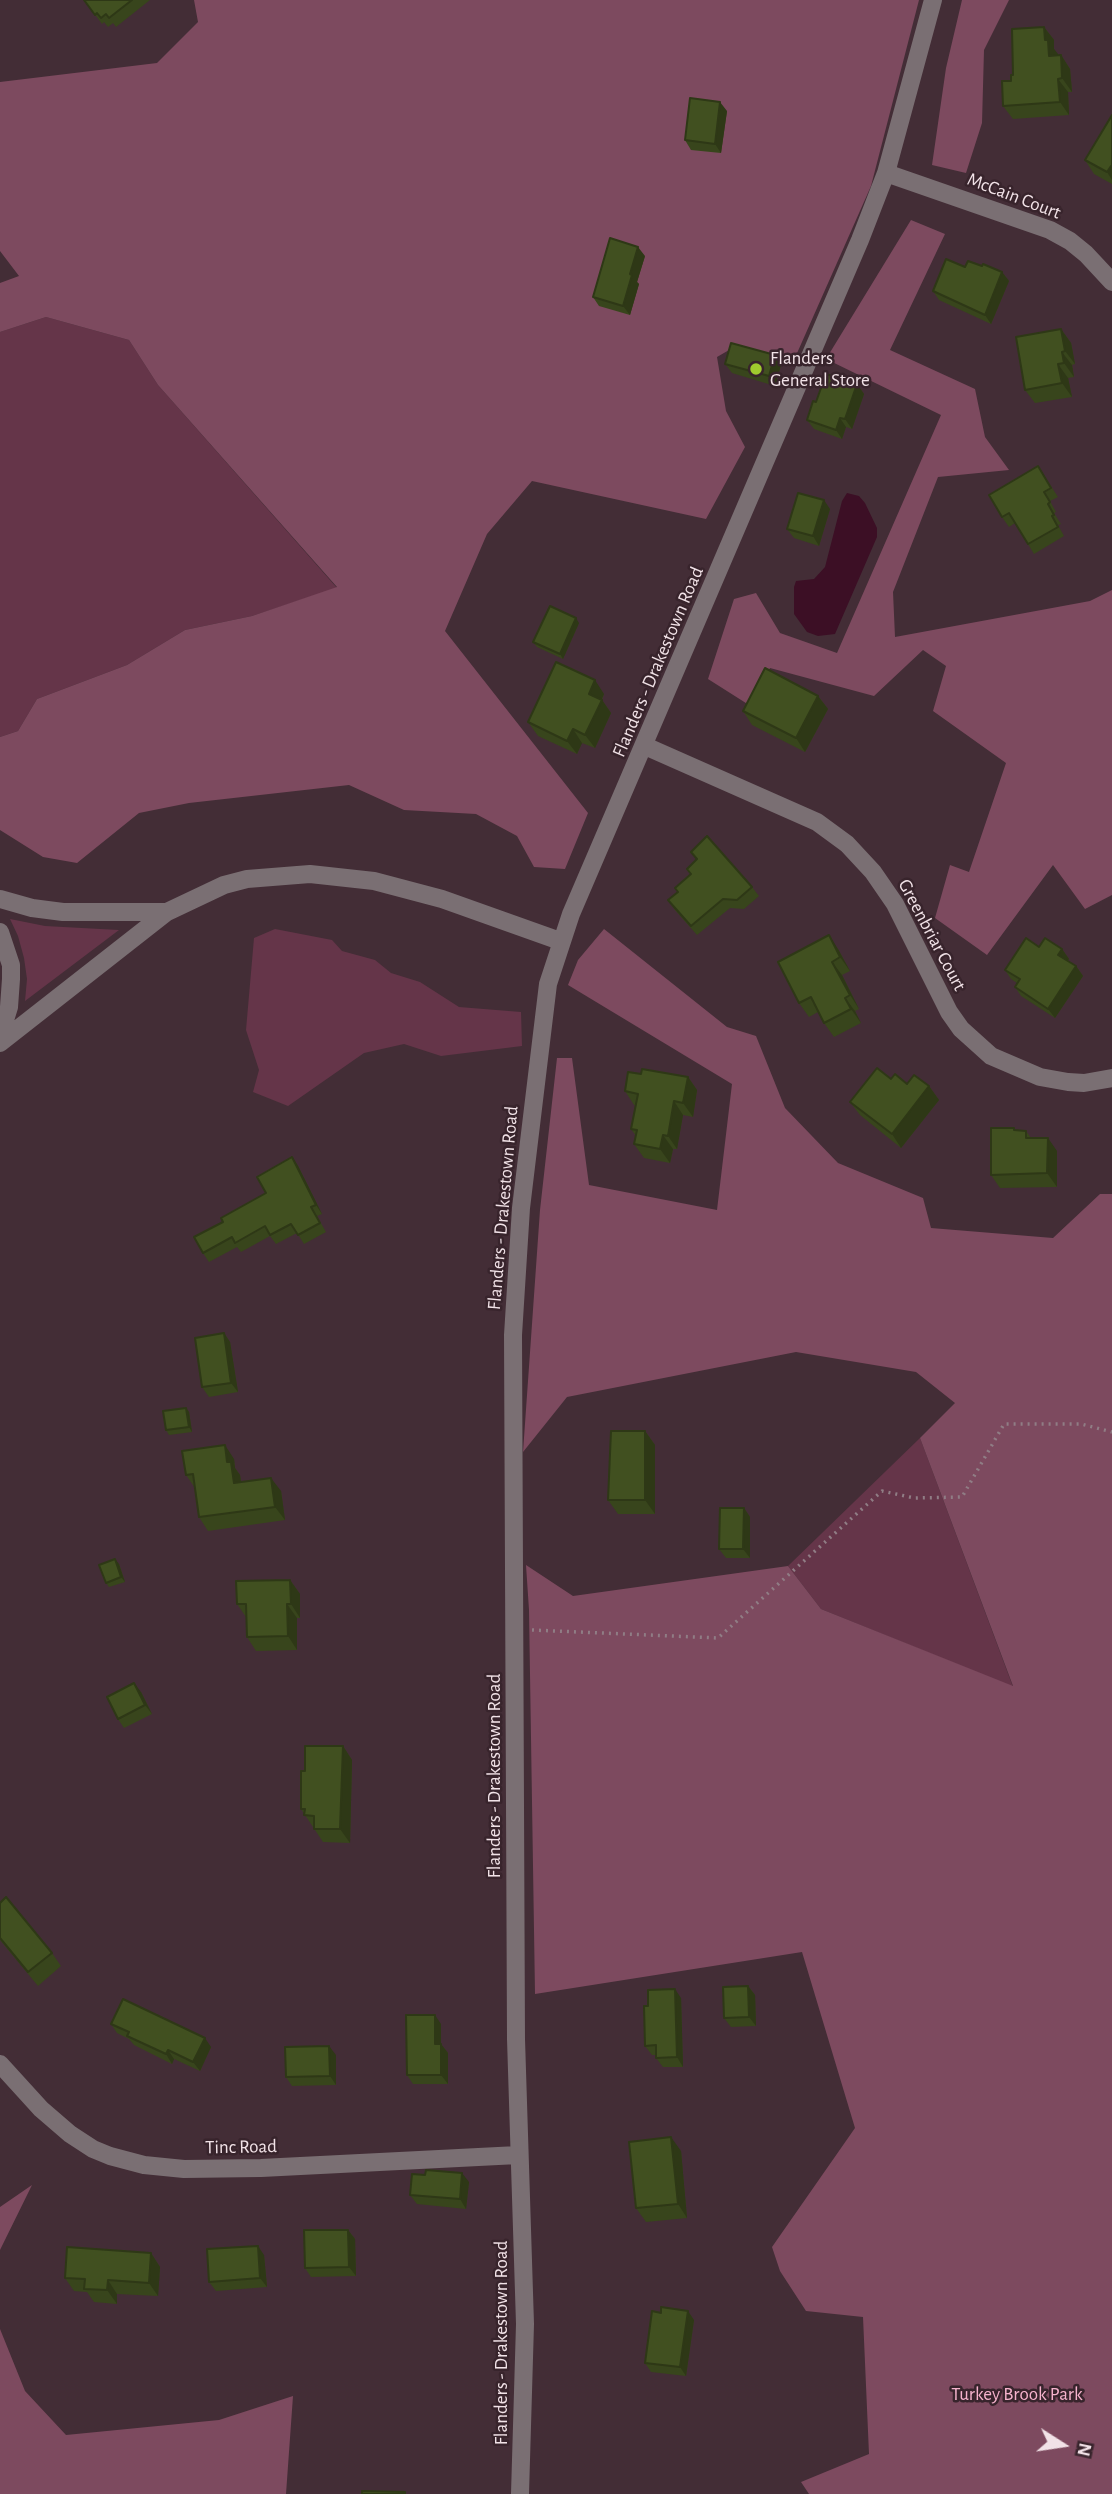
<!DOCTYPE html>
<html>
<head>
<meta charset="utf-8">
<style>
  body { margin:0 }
  #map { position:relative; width:1112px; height:2494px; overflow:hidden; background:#432d36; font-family:"Alegreya Sans",sans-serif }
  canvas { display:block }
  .north { position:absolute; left:1028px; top:2410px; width:70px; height:70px; -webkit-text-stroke:5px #38242c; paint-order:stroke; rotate:102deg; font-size:19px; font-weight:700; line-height:28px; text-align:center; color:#f1e2e7 }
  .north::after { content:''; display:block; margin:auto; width:24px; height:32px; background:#f1e2e7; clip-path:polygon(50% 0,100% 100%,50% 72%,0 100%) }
</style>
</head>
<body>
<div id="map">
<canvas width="1112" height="2494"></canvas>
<div class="north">N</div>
</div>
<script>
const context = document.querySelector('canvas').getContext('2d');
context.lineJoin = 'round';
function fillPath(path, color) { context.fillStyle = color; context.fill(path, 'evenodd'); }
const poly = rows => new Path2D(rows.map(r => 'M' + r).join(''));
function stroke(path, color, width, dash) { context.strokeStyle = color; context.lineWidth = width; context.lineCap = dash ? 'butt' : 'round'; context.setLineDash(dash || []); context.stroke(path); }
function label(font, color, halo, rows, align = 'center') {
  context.font = font + ' "Alegreya Sans",sans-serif'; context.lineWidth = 5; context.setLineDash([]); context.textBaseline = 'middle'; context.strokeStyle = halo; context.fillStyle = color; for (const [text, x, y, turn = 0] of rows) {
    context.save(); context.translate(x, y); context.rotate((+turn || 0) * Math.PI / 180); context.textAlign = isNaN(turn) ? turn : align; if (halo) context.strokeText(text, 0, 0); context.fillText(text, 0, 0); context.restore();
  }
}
const green = poly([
  [46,317,129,340,158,385,337,588,252,616,185,630,127,665,37,699,18,731,0,737,0,332],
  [10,919,45,926,119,930,25,1001,27,979,24,958,18,936],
  [275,929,332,940,342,951,375,960,391,973,420,982,459,1007,521,1012,522,1046,441,1056,404,1044,364,1053,288,1106,253,1092,259,1070,246,1030,254,938],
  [920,1438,1013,1687,821,1609,788,1566]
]);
const forest = poly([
  [194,0,919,0,871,186,794,360,736,346,717,357,726,411,745,447,706,519,532,481,487,534,445,631,588,813,565,869,534,867,517,836,476,814,404,810,349,785,189,803,139,813,77,863,43,857,0,830,0,737,18,731,37,699,127,665,185,630,252,616,337,587,158,385,129,340,46,317,0,332,0,283,19,276,0,251,0,82,157,63,198,22],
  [962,0,1009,0,984,50,982,123,966,173,932,165,946,68],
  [911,220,945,234,890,350,975,389,985,437,1009,470,938,477,893,592,895,637,1090,601,1112,590,1112,895,1085,909,1053,865,987,955,935,918,950,865,969,872,1006,763,933,711,946,666,923,650,874,696,770,668,749,705,708,679,734,599,756,593,780,633,837,653,941,415,826,359],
  [604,929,727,1027,756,1036,785,1108,838,1163,923,1198,931,1228,1053,1238,1100,1194,1112,1194,1112,2494,809,2494,801,2482,869,2454,863,2317,806,2311,780,2271,772,2247,855,2128,802,1952,535,1994,529,1610,526,1565,573,1596,788,1566,821,1609,1013,1686,920,1438,955,1403,916,1372,796,1352,567,1397,523,1452,540,1210,557,1058,572,1058,589,1185,717,1210,732,1084,568,985,578,960],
  [32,2185,0,2250,0,2207],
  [0,2329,25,2391,66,2435,219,2420,293,2396,286,2494,0,2494]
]);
const water = poly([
  [847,493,859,496,865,503,877,528,877,537,835,634,818,636,807,632,794,614,794,587,796,581,814,579,825,567,842,501]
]);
const path = poly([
  [532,1630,718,1638,882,1491,914,1498,962,1497,1004,1424,1081,1424,1112,1432]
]);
const minor = poly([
  [886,173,1050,230,1070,241,1086,254,1112,282],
  [645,746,817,822,847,844,873,872,895,904,949,1012,961,1029,991,1056,1040,1077,1068,1082,1084,1083,1112,1078],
  [0,899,32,908,63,912,167,912],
  [0,932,11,965,11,979,9,1007,0,1036],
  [0,1043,167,912,224,885,247,879,310,874,374,881,442,899,560,941],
  [0,2064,41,2109,70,2134,93,2149,110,2156,144,2165,184,2169,261,2168,518,2155],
  [520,2494,525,2324,516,2039,513,1335,521,1208,548,984,571,914,860,240,886,173,933,0]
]);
const wall = poly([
  [84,0,150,0,116,27,113,23,108,27,104,22,102,24],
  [1044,27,1054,40,1054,49,1058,55,1061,55,1070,69,1072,92,1068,92,1069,115,1013,119,1003,106,1011,81,1013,75],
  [727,111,721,153,691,150,685,140],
  [1112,115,1112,184,1094,174,1085,160],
  [645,256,637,282,639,284,630,315,599,306,593,297],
  [982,266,1002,272,1009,281,991,324,939,300,933,291,965,267],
  [1061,329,1071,343,1075,364,1072,365,1074,377,1068,378,1072,397,1035,403,1025,390],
  [775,355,781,365,775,386,732,373,725,364],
  [857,384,864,394,852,429,846,427,842,439,814,429,807,420,816,402],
  [1038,466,1058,497,1050,501,1056,512,1054,513,1061,524,1058,525,1064,536,1034,554,1015,523,1009,527,1002,517],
  [830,509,819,546,794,538,787,529],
  [579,623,563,659,537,647,533,642],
  [604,694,602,700,611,713,595,748,582,743,577,754,538,736,528,722],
  [818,696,828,709,805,752,752,725,743,711],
  [691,852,752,887,759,896,744,909,730,908,697,935,675,910,668,900,677,892,691,874,687,869,697,860],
  [1039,947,1062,949,1069,959,1067,961,1076,966,1083,976,1055,1018,1021,996,1015,987,1017,983,1011,979,1005,970],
  [838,949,850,971,842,975,859,1009,855,1011,861,1023,834,1037,824,1023,818,1012,809,1017,799,1003],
  [641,1074,688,1077,697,1090,693,1117,683,1115,677,1149,673,1149,670,1163,644,1158,634,1144,636,1136,631,1129,636,1105,634,1105,625,1091],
  [891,1079,907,1084,929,1086,939,1100,901,1148,860,1115,850,1102],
  [1014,1128,1016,1130,1026,1131,1031,1138,1057,1151,1057,1187,1000,1188,991,1175],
  [292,1157,298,1166,322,1214,317,1216,326,1232,304,1244,297,1233,276,1244,270,1236,241,1252,237,1247,209,1262,203,1253,223,1222,266,1193],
  [224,1333,230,1342,238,1392,209,1397,202,1387],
  [186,1408,189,1412,192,1432,169,1435,166,1430],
  [645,1431,655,1445,655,1514,618,1514,608,1500],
  [234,1459,235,1468,240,1475,241,1482,281,1491,285,1520,208,1531,199,1517,195,1488,186,1475],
  [744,1508,750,1517,750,1558,726,1558,719,1549],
  [119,1564,125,1582,109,1587,106,1583],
  [290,1580,300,1594,300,1618,297,1618,297,1650,256,1651,247,1637,246,1617,237,1604],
  [141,1692,152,1714,124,1728,118,1719],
  [343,1746,352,1760,350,1843,323,1842,301,1809,305,1771],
  [0,1903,52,1953,61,1966,38,1986,0,1940],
  [748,1986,755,1995,756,2026,731,2027,724,2018],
  [681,1998,683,2067,663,2067,656,2058,656,2055,652,2055,645,2046,648,2006],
  [111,2024,211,2047,200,2071,174,2059,172,2064,134,2045,129,2039,117,2033],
  [441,2024,441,2044,448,2053,448,2084,413,2084,407,2075],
  [336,2055,336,2085,292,2086,286,2077],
  [681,2151,687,2218,646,2222,636,2208],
  [469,2182,466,2209,417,2204,410,2195],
  [348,2230,355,2239,356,2276,311,2277,305,2268],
  [151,2253,160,2267,158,2296,117,2294,117,2304,94,2302,87,2292,74,2291,65,2278],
  [264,2255,267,2287,216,2291,209,2282],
  [694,2320,686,2376,651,2372,645,2363]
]);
const shadedWall = poly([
  [1044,27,1054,40,1054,49,1058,54,1059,70,1049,56,1045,40],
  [1061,55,1070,69,1072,92,1062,78],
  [1058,79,1068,92,1069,115,1060,102],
  [720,102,727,111,721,153,715,144],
  [1111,166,1112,168,1112,180,1107,172],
  [638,247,645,256,637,282,639,284,630,315,623,306,630,274],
  [1002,272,1009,281,991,324,985,315],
  [1061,329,1071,343,1075,364,1065,351],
  [1062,352,1072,365,1074,377,1064,363],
  [775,355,781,365,775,386,769,376],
  [1058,364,1068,378,1072,397,1062,383],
  [857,384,864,394,852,429,845,419],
  [840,418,846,427,842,439,836,430],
  [824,500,830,509,819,546,813,536],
  [576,618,579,623,563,659,560,654],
  [595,680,604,694,598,707,589,694],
  [818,696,828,709,805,752,796,738],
  [602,700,611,713,595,748,585,735],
  [573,729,582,743,577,754,567,741],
  [829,935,838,949,850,971,840,957],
  [1062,949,1069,959,1065,964,1058,955],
  [832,962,842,975,859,1009,850,995],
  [1076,966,1083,976,1055,1018,1048,1009],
  [845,998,855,1011,861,1023,851,1009],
  [688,1077,697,1090,693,1117,683,1103],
  [929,1086,939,1100,901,1148,892,1134],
  [674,1101,683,1115,677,1149,668,1136],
  [663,1135,673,1149,670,1163,660,1149],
  [1048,1138,1057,1151,1057,1187,1047,1173],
  [292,1157,298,1166,322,1214,316,1205],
  [224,1333,230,1342,238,1392,231,1383],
  [186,1408,189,1412,192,1432,189,1427],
  [645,1431,655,1445,655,1514,645,1500],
  [225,1445,234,1459,235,1468,240,1475,243,1497,234,1483,227,1462],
  [271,1478,281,1491,285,1520,275,1507],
  [744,1508,750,1517,750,1558,743,1549],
  [115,1559,119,1564,125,1582,121,1577],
  [290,1580,300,1594,300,1618,291,1604],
  [287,1604,297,1618,297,1650,288,1636],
  [134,1683,141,1692,152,1714,145,1705],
  [343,1746,352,1760,350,1843,340,1829],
  [748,1986,755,1995,756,2026,749,2017],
  [675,1989,681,1998,683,2067,677,2057],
  [435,2015,441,2024,441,2044,448,2053,448,2084,441,2075,435,2044],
  [205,2038,211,2047,200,2071,193,2062],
  [329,2046,336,2055,336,2085,330,2076],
  [168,2050,174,2059,172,2064,166,2054],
  [671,2137,681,2151,687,2218,678,2204],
  [462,2173,469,2182,466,2209,460,2199],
  [348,2230,355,2239,356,2276,349,2267],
  [258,2246,264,2255,267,2287,260,2278],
  [151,2253,160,2267,158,2296,149,2283],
  [108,2280,117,2294,117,2304,107,2290],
  [688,2311,694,2320,686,2376,680,2367]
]);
const building = poly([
  [84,0,132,0,109,18,106,14,101,18,97,13,95,15,84,0],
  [1044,27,1045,40,1048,40,1049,56,1061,55,1062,78,1058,79,1060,102,1003,106,1002,81,1011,81,1011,75,1013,75,1012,29,1044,27],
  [690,98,720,102,715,144,685,140,690,98],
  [1112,115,1112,167,1111,166,1107,172,1085,160,1112,115],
  [610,238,638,247,630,274,632,275,623,306,593,297,610,238],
  [946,259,965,267,968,261,982,266,983,264,1002,272,985,315,933,291,946,259],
  [1061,329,1065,351,1062,352,1064,363,1058,364,1062,383,1025,390,1016,337,1061,329],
  [731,343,775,355,769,376,725,364,731,343],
  [826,374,857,384,845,419,840,418,836,430,807,420,813,401,816,402,826,374],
  [1038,466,1051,488,1044,492,1050,502,1048,504,1054,515,1052,516,1058,527,1028,544,1009,513,1002,517,989,495,1038,466],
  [798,493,824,500,813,536,787,529,798,493],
  [550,606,576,618,560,654,533,642,550,606],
  [556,662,595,680,589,694,602,700,585,735,573,729,567,741,528,722,556,662],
  [765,668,818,696,796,738,743,711,765,668],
  [707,836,752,887,737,900,723,899,691,926,668,900,678,892,675,888,691,874,687,869,697,859,691,852,707,836],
  [829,935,840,957,832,962,850,995,845,998,851,1009,824,1023,811,997,799,1003,778,962,829,935],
  [1026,938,1039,947,1045,938,1062,949,1058,955,1076,966,1048,1009,1015,987,1020,979,1005,970,1026,938],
  [877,1068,891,1079,895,1074,907,1084,914,1075,929,1086,892,1134,850,1102,877,1068],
  [642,1069,688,1077,683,1103,674,1101,668,1136,663,1135,660,1149,634,1144,637,1130,631,1129,638,1094,625,1091,628,1072,641,1074,642,1069],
  [991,1128,1014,1128,1014,1130,1026,1131,1026,1138,1048,1138,1047,1173,991,1175,991,1128],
  [292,1157,316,1205,311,1207,320,1223,298,1235,291,1224,270,1235,265,1226,235,1243,232,1237,203,1253,194,1237,223,1222,221,1218,266,1193,257,1177,292,1157],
  [224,1333,231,1383,202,1387,195,1338,224,1333],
  [186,1408,189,1427,166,1430,163,1411,186,1408],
  [611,1431,645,1431,645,1500,608,1500,611,1431],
  [225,1445,227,1462,231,1462,234,1483,271,1478,275,1507,199,1517,193,1474,186,1475,182,1451,225,1445],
  [720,1508,744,1508,743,1549,719,1549,720,1508],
  [115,1559,121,1577,106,1583,99,1565,115,1559],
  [290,1580,291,1604,287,1604,288,1636,247,1637,246,1604,237,1604,236,1581,290,1580],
  [134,1683,145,1705,118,1719,107,1697,134,1683],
  [305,1746,343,1746,340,1829,314,1829,314,1816,304,1815,305,1809,301,1809,301,1771,305,1771,305,1746],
  [6,1897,52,1953,28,1972,0,1938,0,1903,6,1897],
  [748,1986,749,2017,724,2018,723,1987,748,1986],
  [675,1989,677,2057,656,2058,656,2045,645,2046,644,2006,648,2006,648,1990,675,1989],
  [123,1999,205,2038,193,2062,168,2050,166,2054,127,2036,129,2032,111,2024,123,1999],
  [406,2015,435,2015,435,2044,441,2044,441,2075,407,2075,406,2015],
  [329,2046,330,2076,286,2077,285,2047,329,2046],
  [671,2137,678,2204,636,2208,629,2142,671,2137],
  [426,2170,462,2173,460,2199,410,2195,412,2174,425,2175,426,2170],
  [304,2230,348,2230,349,2267,305,2268,304,2230],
  [258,2246,260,2278,209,2282,207,2249,258,2246],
  [67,2247,151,2253,149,2283,108,2280,107,2290,84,2289,85,2279,65,2278,67,2247],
  [661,2307,688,2311,680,2367,645,2363,652,2311,661,2313,661,2307],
  [362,2491,405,2492,405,2494,362,2494,362,2491]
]);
const markers = [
  [756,369,7,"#9fca2e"]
];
const streetNames = [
  ["McCain Court",1014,196,21],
  ["Flanders - Drakestown Road",658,662,-67],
  ["Greenbriar Court",932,935,62],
  ["Flanders - Drakestown Road",503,1208,-85],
  ["Flanders - Drakestown Road",494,1776,-90],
  ["Tinc Road",241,2147,-1],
  ["Flanders - Drakestown Road",501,2343,-90]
];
const poiNames = [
  ["Flanders",770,358],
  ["General Store",770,380]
];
const parkNames = [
  ["Turkey Brook Park",1017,2394]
];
fillPath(green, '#653549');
fillPath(forest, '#7d4a5f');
fillPath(water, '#3c0f25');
stroke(path, '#907d85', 3.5, [2, 5]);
stroke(minor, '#7a6f73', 18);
fillPath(wall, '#38451c');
fillPath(shadedWall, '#2e3816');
fillPath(building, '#415020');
stroke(building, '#2e3816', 2);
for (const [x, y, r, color] of markers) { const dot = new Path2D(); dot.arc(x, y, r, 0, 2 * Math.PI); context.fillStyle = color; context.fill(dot); stroke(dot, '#38242c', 2.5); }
label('19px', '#f1e2e7', '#38242c', streetNames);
label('19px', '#f1e2e7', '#38242c', poiNames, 'left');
label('19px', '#f6b3cd', '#38242c', parkNames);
</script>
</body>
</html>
